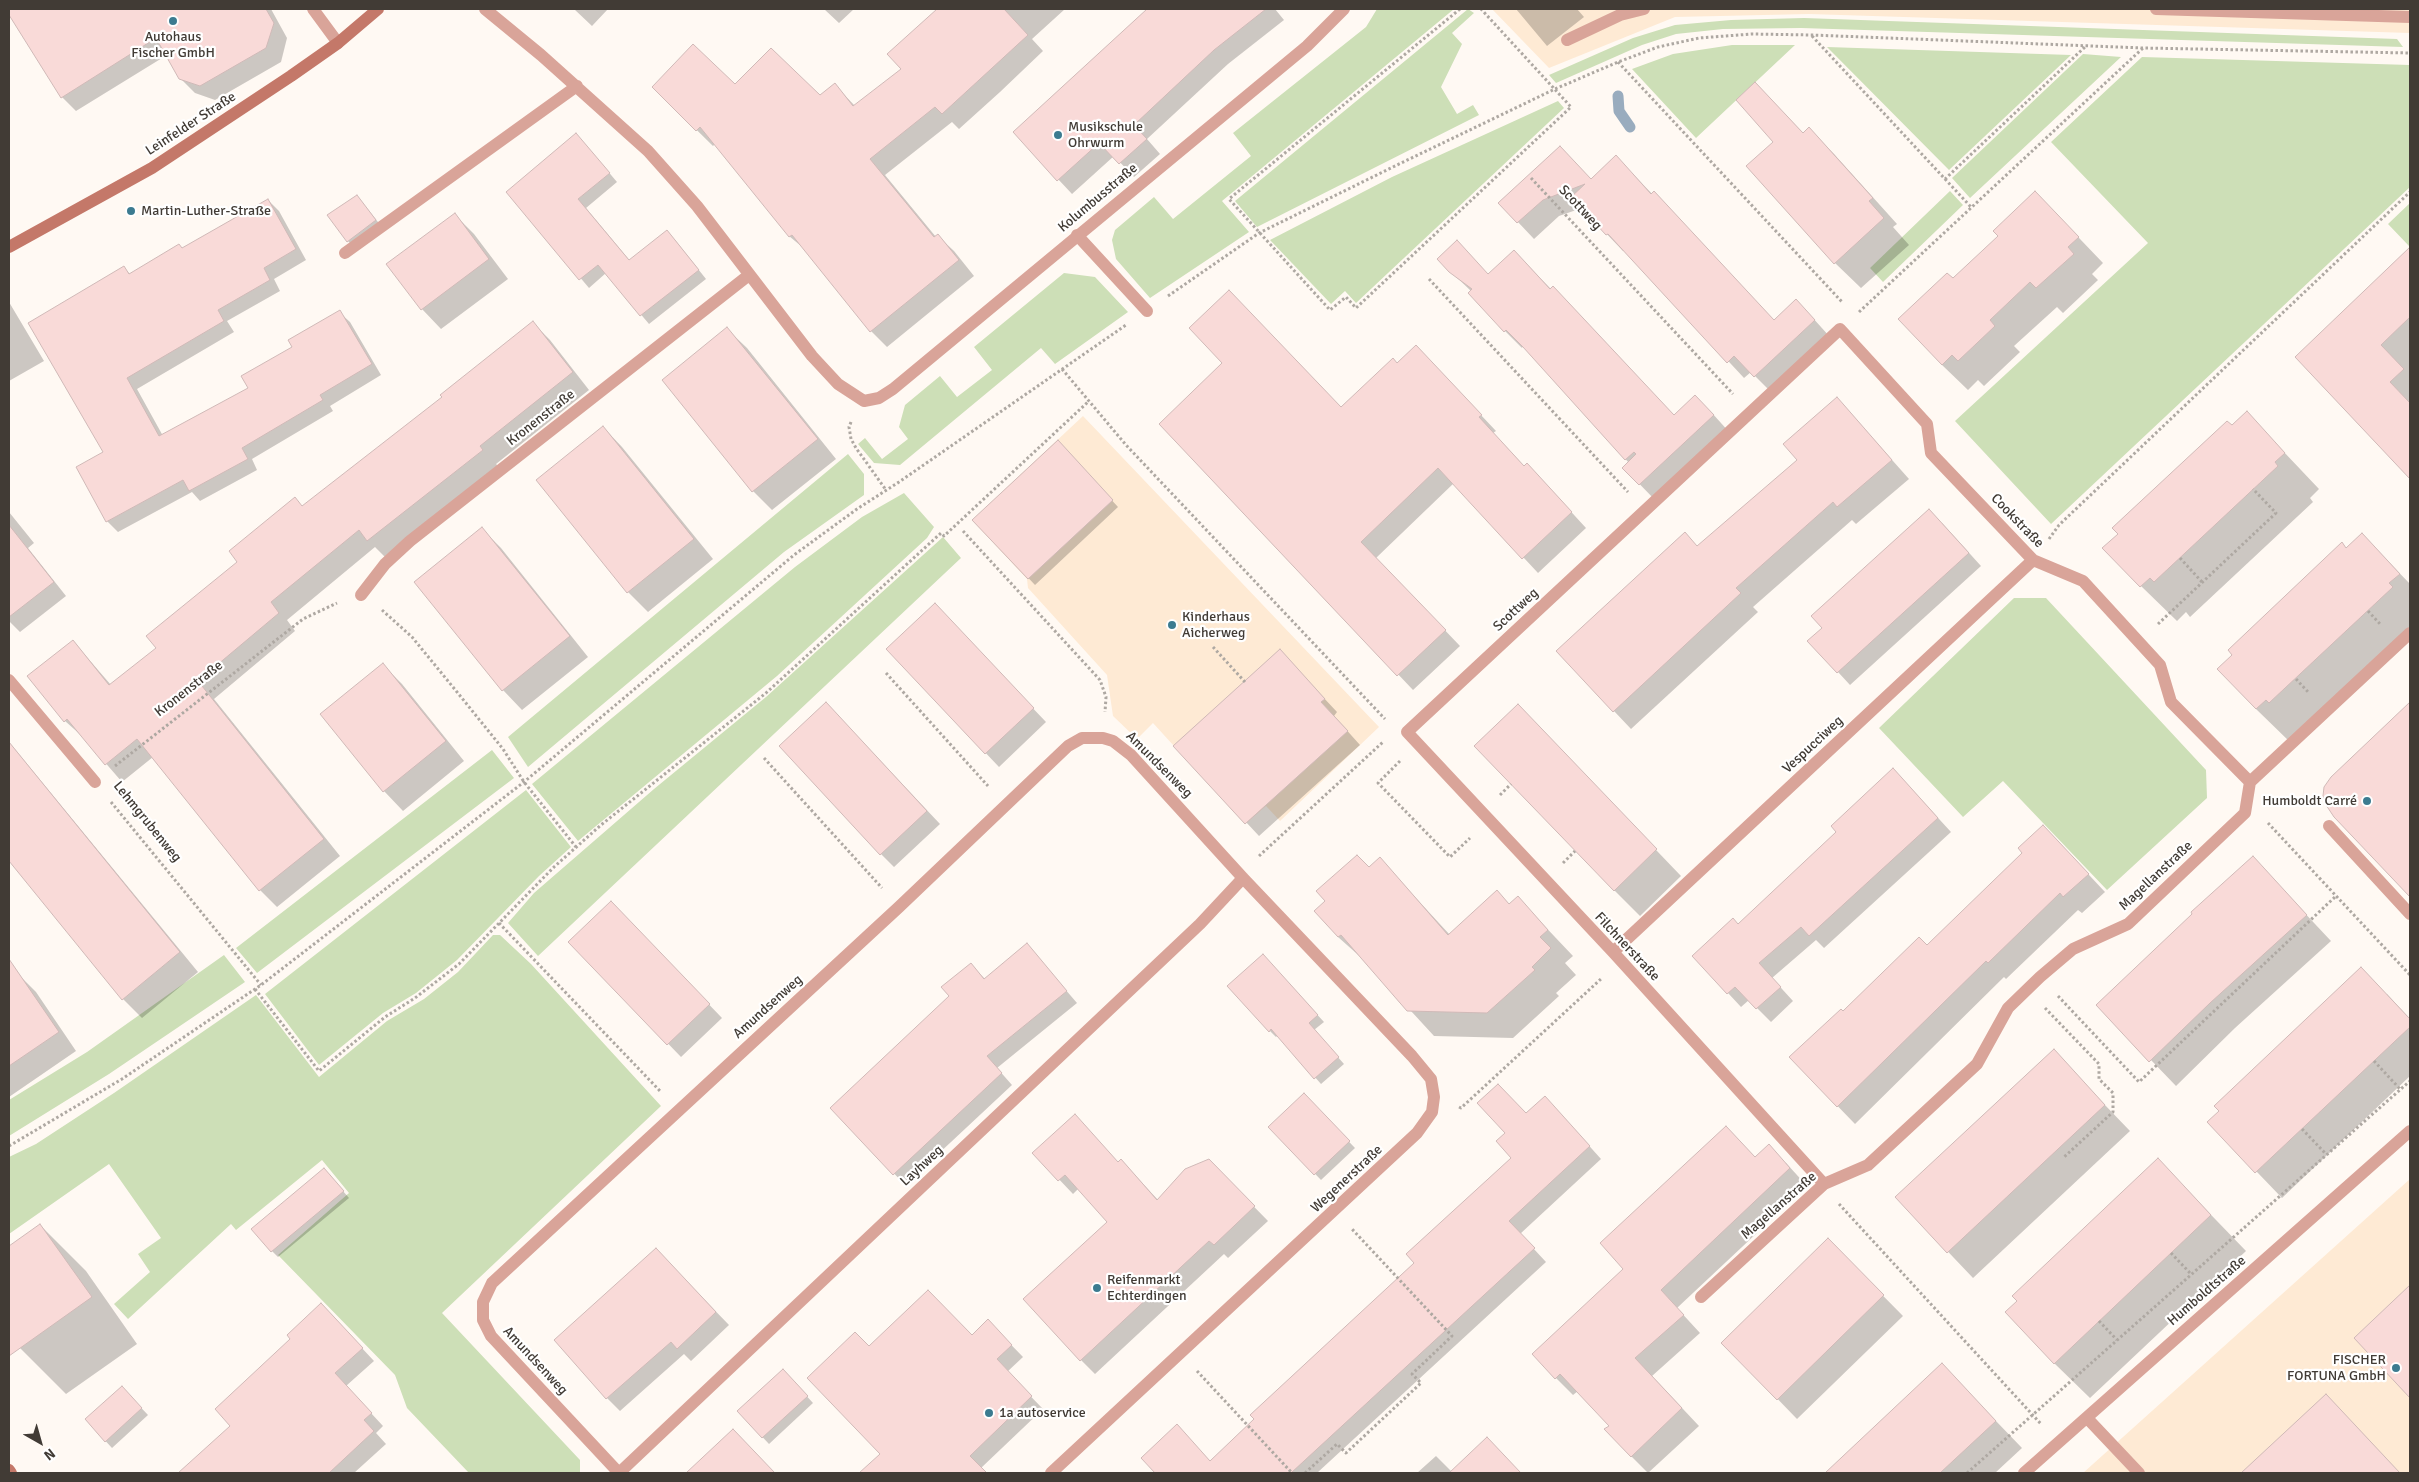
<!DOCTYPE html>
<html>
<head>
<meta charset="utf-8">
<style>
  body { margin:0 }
  #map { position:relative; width:2419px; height:1482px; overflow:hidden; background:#fff9f3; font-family:Signika,sans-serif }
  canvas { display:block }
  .frame { position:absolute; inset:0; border:10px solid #413b35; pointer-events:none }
  .north { position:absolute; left:15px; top:1417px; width:50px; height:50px; -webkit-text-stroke:4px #fff; paint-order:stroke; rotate:142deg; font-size:14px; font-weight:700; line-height:20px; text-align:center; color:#413b35 }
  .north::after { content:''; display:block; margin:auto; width:18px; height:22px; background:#413b35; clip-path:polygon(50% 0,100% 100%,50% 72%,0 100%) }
</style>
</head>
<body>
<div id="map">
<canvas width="2419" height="1482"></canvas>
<div class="frame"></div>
<div class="north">N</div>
</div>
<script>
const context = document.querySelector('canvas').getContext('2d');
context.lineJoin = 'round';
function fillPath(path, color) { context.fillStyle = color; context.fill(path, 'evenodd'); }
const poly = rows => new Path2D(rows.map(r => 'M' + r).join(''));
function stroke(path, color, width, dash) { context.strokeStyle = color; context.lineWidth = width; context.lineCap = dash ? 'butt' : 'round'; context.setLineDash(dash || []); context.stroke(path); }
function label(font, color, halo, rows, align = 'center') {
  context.font = font + ' Signika,sans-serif'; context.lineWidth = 4.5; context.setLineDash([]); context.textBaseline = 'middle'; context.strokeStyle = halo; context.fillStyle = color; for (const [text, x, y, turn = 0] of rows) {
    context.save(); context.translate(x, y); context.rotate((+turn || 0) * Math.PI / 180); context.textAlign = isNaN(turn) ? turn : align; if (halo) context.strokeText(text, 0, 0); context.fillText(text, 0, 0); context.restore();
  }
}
const built = poly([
  [1492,9,2410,9,2410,33,1809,14,1675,17,1549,68],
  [1083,416,1379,727,1280,821,1266,806,1245,824,1153,723,1137,739,1113,716,1107,675,1028,588,1027,579,972,520],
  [2410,1179,2410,1473,2083,1473]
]);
const green = poly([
  [1377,9,1454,9,1222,201,1249,232,1150,298,1116,259,1112,240,1115,230,1154,197,1173,219,1251,156,1233,133,1366,27],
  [1468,9,1474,13,1452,33,1462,44,1441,87,1457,114,1473,105,1479,115,1257,227,1235,201],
  [1804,18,2397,39,2403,47,1801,28,1723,29,1676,34,1642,45,1556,83,1549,75,1633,38,1675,25,1731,20],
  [1732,45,1795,45,1696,138,1632,69,1673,54],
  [1827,47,2071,55,1949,170],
  [2083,54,2121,57,1970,198,1952,178],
  [2142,57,2410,65,2410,187,2051,524,1955,421,2148,243,2051,142],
  [1558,101,1564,108,1356,303,1345,291,1331,304,1270,240,1392,177],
  [1950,191,1963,205,1883,282,1870,268],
  [2410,203,2410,244,2409,246,2388,224],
  [1064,273,1095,277,1128,312,1055,364,1041,348,900,465,874,463,858,444,865,438,882,459,908,439,899,427,905,405,940,376,957,397,992,370,974,347],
  [848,454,864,474,864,495,784,552,528,767,508,737],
  [904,493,934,527,927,538,777,676,578,841,532,784,795,567,862,517],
  [943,537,961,558,538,956,508,923,534,893,654,789,766,697],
  [2014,598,2046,598,2206,770,2207,798,2107,890,2003,781,1963,817,1879,728],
  [492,750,514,778,257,973,236,948],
  [526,790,571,847,539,876,457,960,416,993,383,1013,319,1065,265,994],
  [493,935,500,935,531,964,661,1106,442,1313,580,1460,580,1473,469,1473,407,1408,395,1375,278,1255,349,1193,322,1160,236,1230,231,1224,128,1319,114,1304,150,1272,138,1254,161,1238,109,1164,9,1234,9,1157,36,1144,114,1093,256,995,319,1077,387,1021,424,999,458,972],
  [224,955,245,982,109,1074,9,1136,9,1100,87,1052]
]);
const shadow = poly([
  [11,9,271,9,287,38,281,62,215,100,195,93,180,78,167,55,76,111,62,97],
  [574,9,608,9,592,26],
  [824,9,854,9,839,23],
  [939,9,1065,9,1032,39,1043,51,1000,92,959,129,952,122,885,175,936,237,938,236,954,251,974,276,887,347,871,331,807,251,789,236,715,144,713,146,653,87,735,85,819,97,835,85,855,106,902,69,889,55],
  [1148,9,1166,9,1173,16,1179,9,1275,9,1284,20,1228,64,1147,139,1160,154,1134,177,1114,156,1072,194,1014,132],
  [1516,9,1577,9,1584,17,1547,46],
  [1755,84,1804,134,1809,129,1834,154,1897,224,1893,227,1909,245,1861,288,1835,263,1775,142],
  [584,143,617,182,586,208,630,261,675,240,706,279,649,324,606,273,589,288,508,192],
  [1632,173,1774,321,1812,317,1830,337,1771,392,1751,372,1744,378,1625,250,1623,251,1582,208,1559,216,1534,239,1500,203,1591,180],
  [2035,192,2103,263,2092,274,2098,280,2063,313,2057,307,2014,346,2020,352,1984,386,1978,380,1968,390,1942,365,1953,280,2000,236],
  [357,196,382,227,354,247,348,241],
  [268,200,279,211,306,260,274,279,280,291,227,321,234,332,137,389,163,436,250,388,293,347,339,312,350,322,381,375,330,406,333,411,252,459,257,470,200,501,192,492,118,532,107,521,105,452,124,268,131,275,182,249],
  [455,215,474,234,508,279,441,329,422,309,388,264],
  [2410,249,2410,477,2296,357],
  [1514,251,1674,416,1712,413,1730,433,1656,501,1624,468,1629,463,1523,346,1522,348,1505,331,1470,293,1471,291,1450,271,1489,275],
  [9,302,44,361,9,381],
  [533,323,550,340,589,390,496,464,499,467,385,557,375,547,287,620,295,631,214,699,340,856,277,907,260,890,153,757,122,782,83,737,65,721,73,641,111,685,158,649,303,507,443,398],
  [727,329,747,348,836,459,772,510,753,491],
  [1431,362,1496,431,1493,433,1525,467,1542,480,1586,528,1538,573,1454,483,1376,558,1460,646,1413,690,1161,424,1341,408],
  [1837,398,1909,479,1856,524,1852,520,1753,607,1758,612,1631,729,1614,711,1698,547,1798,461],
  [2247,413,2319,489,2310,498,2313,502,2190,617,2186,612,2177,621,2141,586,2232,427],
  [603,427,622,447,713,559,648,612,628,592,538,480],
  [1064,448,1118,507,1035,585,974,520],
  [9,512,34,543,28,548,66,596,20,632,9,621],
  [1942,523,1981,566,1850,685,1838,672],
  [482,529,501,548,588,657,522,710,503,690],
  [2362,534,2410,584,2410,639,2292,744,2256,709,2347,549],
  [947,618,1046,722,999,767,887,649],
  [1280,651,1337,712,1334,716,1360,745,1259,836,1175,746],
  [383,665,402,684,464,761,403,811,384,791],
  [2410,704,2410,894,2327,805,2332,778],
  [839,717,940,824,894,867,881,854],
  [1543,732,1681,876,1640,916,1614,890],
  [9,742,198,972,142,1018,123,999,9,859],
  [1907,784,1951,832,1824,948,1816,940,1772,978,1793,1001,1771,1022,1749,1000,1741,1007,1728,993,1739,925,1838,832],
  [2060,844,2105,892,2082,913,2078,910,2006,979,2004,977,1855,1124,1791,1058,1843,1013],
  [2253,858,2331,941,2235,1028,2176,1086,2098,1005],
  [1380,859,1450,935,1497,892,1510,905,1518,898,1573,956,1565,963,1576,975,1556,993,1559,996,1513,1038,1434,1036,1365,961,1338,937,1369,868],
  [624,916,722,1018,681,1057,570,942],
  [1027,945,1077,1003,997,1068,1012,1085,905,1185,832,1108,951,997,971,965,985,979],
  [1269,962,1324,1022,1314,1030,1344,1064,1321,1084,1278,1035,1276,1037,1270,1031],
  [18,974,36,992,76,1051,9,1097,9,980],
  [2387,994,2410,1019,2410,1076,2282,1198,2209,1122],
  [2053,1051,2130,1131,1973,1278,1896,1197],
  [1304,1095,1355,1148,1321,1180,1270,1127],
  [1557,1110,1601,1159,1520,1234,1546,1262,1317,1473,1157,1473,1143,1458,1211,1462,1416,1263,1513,1158,1527,1115],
  [1034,1153,1119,1163,1121,1160,1158,1200,1222,1174,1268,1221,1228,1258,1224,1254,1095,1374,1081,1360,1109,1222,1079,1188,1073,1194],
  [1756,1158,1786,1163,1807,1186,1677,1308,1700,1333,1652,1376,1699,1426,1648,1473,1631,1456,1611,1426,1578,1391,1573,1395,1556,1378,1625,1269],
  [2158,1160,2246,1251,2090,1398,2054,1363],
  [330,1176,349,1198,278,1257,272,1251],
  [40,1225,86,1271,137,1344,66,1394,20,1348,9,1332,9,1247],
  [1828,1240,1903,1316,1797,1419,1735,1355],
  [669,1263,729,1325,691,1361,684,1354,620,1411,607,1398],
  [2410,1287,2410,1396,2356,1338],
  [333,1317,374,1361,346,1386,383,1426,376,1433,386,1444,354,1473,180,1473,232,1426],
  [988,1321,1023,1357,1007,1372,1043,1409,981,1468,986,1473,877,1473,952,1401,869,1348,972,1337],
  [1942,1365,2022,1448,1995,1473,1830,1473,1832,1469],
  [783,1370,813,1403,769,1444,739,1412],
  [128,1394,148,1415,112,1448,86,1420],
  [2326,1396,2399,1473,2243,1473],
  [733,1431,774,1473,688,1473],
  [1497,1448,1520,1473,1417,1473,1436,1456,1452,1472]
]);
const stream = poly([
  [1618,96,1619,111,1630,127]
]);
const building = poly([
  [9,9,266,9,274,23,266,48,200,86,179,79,156,38,61,98,9,15,9,9],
  [937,9,1004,9,1028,35,942,114,935,107,870,159,934,237,938,234,959,260,870,332,792,235,789,237,700,127,696,131,652,87,693,44,735,84,771,48,820,95,835,83,853,106,901,69,887,54,937,9],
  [1147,9,1266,9,1214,50,1134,125,1147,139,1119,164,1099,143,1057,181,1013,132,1147,9],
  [1755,82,1803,133,1809,127,1873,198,1869,201,1884,218,1834,264,1746,166,1773,142,1736,100,1755,82],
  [576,133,610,173,578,199,629,260,667,230,699,270,640,316,598,265,579,280,506,192,576,133],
  [1560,146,1591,179,1616,155,1651,194,1654,191,1774,320,1796,299,1815,320,1754,377,1734,356,1727,363,1608,234,1606,235,1571,197,1585,184,1543,200,1517,223,1498,203,1560,146],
  [2035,191,2079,237,2068,247,2074,254,2036,288,2030,282,1990,320,1995,326,1958,361,1952,355,1942,365,1898,319,1947,273,1953,278,1998,236,1993,231,2035,191],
  [357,195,376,220,347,242,327,215,357,195],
  [268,199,296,249,264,268,270,280,218,310,224,321,127,378,159,436,248,388,241,376,292,347,288,340,340,310,372,364,320,395,323,400,242,448,248,459,189,491,183,480,106,522,76,467,103,452,28,323,124,266,129,274,179,244,182,248,268,199],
  [455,213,489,259,421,310,386,264,455,213],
  [1457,240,1488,274,1514,250,1550,289,1553,286,1674,415,1695,395,1714,415,1639,485,1622,468,1636,454,1634,452,1625,460,1523,347,1506,330,1504,332,1468,293,1472,289,1449,272,1437,259,1457,240],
  [2410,247,2410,317,2381,345,2404,369,2390,382,2410,403,2410,479,2295,357,2410,247],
  [1229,290,1341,407,1393,358,1397,363,1416,345,1482,415,1479,417,1524,466,1527,463,1572,512,1522,559,1438,468,1361,542,1446,630,1397,676,1159,424,1222,363,1189,328,1229,290],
  [533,321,573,372,480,446,483,450,367,541,359,530,271,602,279,613,198,681,324,839,259,891,137,739,105,765,67,719,64,722,27,676,73,640,109,685,156,648,146,636,237,562,229,551,295,497,302,506,442,397,440,395,533,321],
  [727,327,818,439,752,492,662,380,727,327],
  [1837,397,1892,460,1837,507,1833,502,1736,588,1741,593,1613,712,1556,651,1685,532,1697,546,1797,460,1783,444,1837,397],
  [2247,411,2285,453,2275,462,2278,466,2154,582,2150,578,2140,587,2102,548,2118,534,2112,528,2227,421,2232,425,2247,411],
  [603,426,694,539,627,593,536,480,603,426],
  [1058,440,1113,500,1028,579,972,520,1058,440],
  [1929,509,1969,553,1837,673,1807,641,1822,628,1811,616,1929,509],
  [9,525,54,582,9,617,9,525],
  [482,527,570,636,502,691,414,582,482,527],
  [2362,533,2400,574,2389,583,2393,587,2269,703,2266,700,2256,709,2217,669,2232,655,2228,650,2342,542,2346,548,2362,533],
  [935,603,1034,708,985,754,886,649,935,603],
  [1280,649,1325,699,1321,702,1348,731,1245,824,1173,746,1280,649],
  [383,663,446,741,383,792,320,714,383,663],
  [826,702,927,811,880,855,779,746,826,702],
  [2410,702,2410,897,2334,817,2326,805,2323,796,2324,787,2331,777,2410,702],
  [1518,704,1657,849,1614,891,1474,746,1518,704],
  [9,742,180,952,122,1000,9,861,9,742],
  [1893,768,1938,818,1809,936,1801,927,1759,963,1781,987,1756,1009,1735,987,1727,994,1692,956,1733,918,1738,924,1836,832,1831,826,1893,768],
  [2043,825,2089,874,2063,897,2060,893,1988,963,1986,961,1837,1107,1789,1057,1841,1009,1843,1011,1919,937,1927,945,2022,853,2018,848,2043,825],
  [1357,855,1369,867,1380,857,1448,935,1497,890,1509,904,1518,896,1548,930,1540,937,1551,948,1532,967,1535,970,1487,1013,1407,1011,1341,935,1338,937,1314,911,1325,901,1316,891,1357,855],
  [2253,856,2307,915,2210,1003,2149,1062,2096,1005,2192,914,2191,912,2253,856],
  [611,901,710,1004,667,1045,568,942,611,901],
  [1027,943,1067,991,987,1056,1002,1073,893,1175,830,1108,949,996,941,987,971,963,984,979,1027,943],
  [1263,954,1318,1015,1309,1023,1339,1057,1314,1079,1271,1029,1269,1032,1227,986,1263,954],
  [9,959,59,1032,9,1066,9,959],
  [2361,967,2410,1019,2410,1027,2255,1173,2207,1122,2219,1111,2214,1106,2361,967],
  [2054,1049,2105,1105,1947,1253,1895,1197,2054,1049],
  [1498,1084,1526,1113,1545,1096,1590,1146,1509,1221,1535,1248,1291,1473,1155,1473,1141,1458,1177,1424,1210,1461,1254,1419,1250,1415,1414,1263,1406,1254,1511,1158,1496,1141,1505,1133,1477,1103,1498,1084],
  [1304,1093,1350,1141,1314,1175,1268,1127,1304,1093],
  [1075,1114,1118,1162,1121,1159,1157,1200,1185,1169,1209,1159,1255,1206,1214,1245,1209,1241,1080,1361,1023,1299,1107,1222,1065,1175,1058,1181,1032,1153,1075,1114],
  [1726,1126,1755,1157,1769,1144,1790,1168,1661,1290,1684,1315,1635,1358,1682,1408,1631,1457,1604,1429,1609,1426,1560,1374,1555,1379,1532,1354,1623,1269,1600,1243,1726,1126],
  [2158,1158,2211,1215,2054,1364,2005,1312,2017,1301,2012,1296,2158,1158],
  [324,1168,344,1191,271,1252,251,1229,324,1168],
  [40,1224,92,1297,9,1356,9,1246,40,1224],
  [1828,1238,1884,1295,1777,1400,1721,1343,1828,1238],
  [656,1248,716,1312,677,1349,671,1342,606,1399,554,1340,656,1248],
  [2410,1285,2410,1398,2354,1338,2410,1285],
  [928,1290,972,1335,988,1319,1012,1345,997,1359,1032,1396,970,1456,987,1473,859,1473,880,1454,807,1378,855,1332,869,1346,928,1290],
  [321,1303,363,1348,335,1373,372,1413,364,1420,374,1431,329,1473,178,1473,230,1426,215,1409,290,1339,287,1335,321,1303],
  [1942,1363,1996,1421,1940,1473,1825,1473,1942,1363],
  [783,1369,808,1396,762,1438,737,1411,783,1369],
  [122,1386,142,1408,105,1442,85,1419,122,1386],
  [2326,1394,2400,1473,2241,1473,2326,1394],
  [733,1429,775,1473,686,1473,733,1429],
  [1487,1437,1521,1473,1449,1473,1487,1437]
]);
const path = poly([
  [1460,9,1229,199,1330,310,1346,297,1356,308,1571,107,1481,9],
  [1812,36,1945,179,2087,45],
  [1618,62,1843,303],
  [1531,178,1733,394],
  [1945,179,1971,207],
  [1429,279,1628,492],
  [1168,296,1259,233,1397,165,1555,89,1618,62,1658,47,1699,38,1752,34,1812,35,2143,48,2410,53],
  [1859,312,2143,48],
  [1062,369,1126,445,1385,719],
  [851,422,849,427,851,439,856,448,886,490],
  [963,531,1100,680,1106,697,1105,712],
  [2049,539,2059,525,2410,192],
  [2180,558,2202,582],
  [382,610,412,637,457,692,503,749,524,782,576,847],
  [2368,611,2381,625],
  [2158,624,2276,513,2253,489],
  [1213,647,1245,682],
  [886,673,988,786],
  [2296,679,2309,693],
  [764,758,882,888],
  [1400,761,1378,783,1450,857,1470,838],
  [115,766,303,619,337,603],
  [1500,795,1511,784],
  [111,802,261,985],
  [2268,823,2410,975],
  [1259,856,1383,742],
  [1563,863,1575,851],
  [499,923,661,1092],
  [255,989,319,1071,385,1017,415,998,459,964,554,867,601,825,766,693,941,533,944,536,1089,401],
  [2058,996,2139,1082,2336,896],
  [2045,1008,2099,1064,2099,1079,2113,1093,2113,1112,2063,1158],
  [2374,1061,2400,1089],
  [1459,1107,1461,1108,1602,978],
  [2302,1129,2326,1154],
  [9,1146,122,1079,261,985,524,782,794,555,857,509,899,482,1126,325],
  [1839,1204,2041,1424],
  [2171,1253,2191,1274],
  [2099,1321,2117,1340],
  [1197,1371,1292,1473],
  [1305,1473,1337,1444,1346,1453,1421,1383,1412,1374,1452,1336,1351,1228],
  [1967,1473,2410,1081]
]);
const lane = poly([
  [1077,235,1147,311],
  [9,680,95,782],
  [2329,826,2410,914]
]);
const street = poly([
  [313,9,338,43],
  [485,9,541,55,648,151,697,206,812,356,838,384,864,401,879,398,893,389,1307,46,1344,9],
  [2156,9,2410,17],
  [1567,40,1620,15,1644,9],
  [345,253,577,86],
  [361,595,385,564,410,541,749,275],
  [1613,952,2033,560],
  [1824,1184,1613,952,1407,732,1840,329,1927,424,1931,453,2033,560,2083,581,2160,665,2171,702,2250,782],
  [1701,1297,1824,1184,1868,1165,1977,1064,2008,1008,2040,977,2073,949,2128,924,2245,813,2250,782,2410,633],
  [2087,1418,2139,1473],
  [619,1473,491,1336,483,1320,483,1302,492,1283,899,907,1068,746,1082,738,1103,738,1113,741,1131,755,1243,878,1412,1056,1431,1079,1434,1097,1432,1112,1417,1133,1051,1473],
  [619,1473,1200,924,1243,878],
  [2024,1473,2410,1131]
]);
const secondary = poly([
  [9,247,152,168,291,76,338,43,378,9],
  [9,1470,11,1473]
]);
const markers = [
  [173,21,5,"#3c7b90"],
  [1058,135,5,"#3c7b90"],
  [131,211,5,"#3c7b90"],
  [1172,625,5,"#3c7b90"],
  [2367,801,5,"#3c7b90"],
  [1097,1288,5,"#3c7b90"],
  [2396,1368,5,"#3c7b90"],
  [989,1413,5,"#3c7b90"]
];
const poiNames = [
  ["Autohaus",173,37,"center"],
  ["Fischer GmbH",173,53,"center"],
  ["Musikschule",1068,127],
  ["Ohrwurm",1068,143],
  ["Martin-Luther-Straße",141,211],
  ["Kinderhaus",1182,617],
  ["Aicherweg",1182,633],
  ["Humboldt Carré",2357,801,"right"],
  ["Reifenmarkt",1107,1280],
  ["Echterdingen",1107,1296],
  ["FISCHER",2386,1360,"right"],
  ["FORTUNA GmbH",2386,1376,"right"],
  ["1a autoservice",999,1413]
];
const streetNames = [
  ["Leinfelder Straße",191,124,-33],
  ["Kolumbusstraße",1098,198,-40],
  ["Scottweg",1580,208,47],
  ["Kronenstraße",541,418,-38],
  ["Cookstraße",2017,521,46],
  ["Scottweg",1516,610,-43],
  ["Kronenstraße",189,689,-38],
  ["Vespucciweg",1813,745,-43],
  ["Amundsenweg",1159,765,45],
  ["Lehmgrubenweg",147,822,51],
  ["Magellanstraße",2156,876,-43],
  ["Filchnerstraße",1627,947,47],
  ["Amundsenweg",768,1007,-42],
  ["Layhweg",922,1166,-43],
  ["Wegenerstraße",1347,1179,-43],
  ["Magellanstraße",1779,1206,-41],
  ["Humboldtstraße",2207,1291,-41],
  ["Amundsenweg",535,1361,47]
];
fillPath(built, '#feead4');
fillPath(green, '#cddfb7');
fillPath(shadow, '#0003');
stroke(stream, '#99acbe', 11);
fillPath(building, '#f9dad8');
stroke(building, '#d0b9b7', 1);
stroke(path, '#aea8a2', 3, [2.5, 2.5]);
stroke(lane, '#d9a499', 12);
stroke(street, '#d9a499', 12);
stroke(secondary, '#c47869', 12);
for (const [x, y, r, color] of markers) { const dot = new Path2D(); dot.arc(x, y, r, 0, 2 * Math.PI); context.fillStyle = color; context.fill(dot); stroke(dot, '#fff', 2); }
label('14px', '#413b35', '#fff', poiNames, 'left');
label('14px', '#413b35', '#fff', streetNames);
</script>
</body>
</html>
